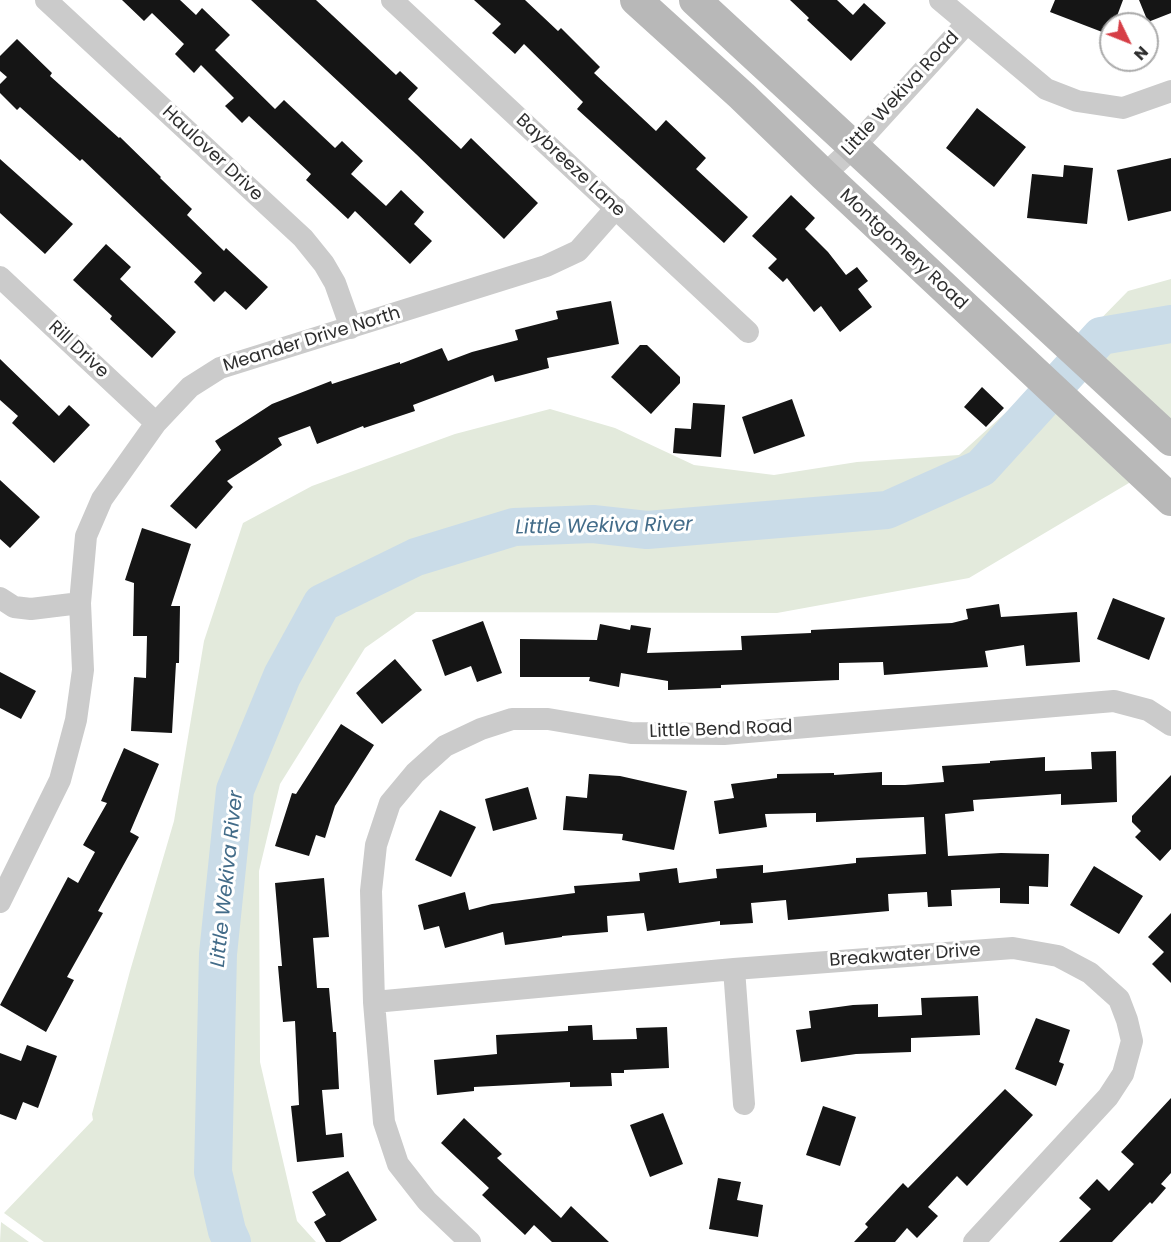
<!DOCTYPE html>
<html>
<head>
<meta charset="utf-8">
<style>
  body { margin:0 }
  #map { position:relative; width:1171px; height:1242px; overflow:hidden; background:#fff; font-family:Poppins,sans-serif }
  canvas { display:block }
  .north { position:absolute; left:1099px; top:12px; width:60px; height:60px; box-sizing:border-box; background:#fff; border:2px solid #ababab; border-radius:50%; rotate:133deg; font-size:16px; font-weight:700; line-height:24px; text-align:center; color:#2e2e2e }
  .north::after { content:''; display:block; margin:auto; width:21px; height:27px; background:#d63e46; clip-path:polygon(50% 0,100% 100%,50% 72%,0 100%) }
</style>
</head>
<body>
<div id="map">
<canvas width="1171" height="1242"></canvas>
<div class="north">N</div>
</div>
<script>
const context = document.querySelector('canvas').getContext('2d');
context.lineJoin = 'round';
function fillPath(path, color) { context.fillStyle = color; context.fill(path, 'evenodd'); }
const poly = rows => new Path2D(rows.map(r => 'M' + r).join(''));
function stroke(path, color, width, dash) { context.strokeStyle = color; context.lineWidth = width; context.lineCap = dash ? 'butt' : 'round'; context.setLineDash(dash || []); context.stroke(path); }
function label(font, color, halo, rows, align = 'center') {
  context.font = font + ' Poppins,sans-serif'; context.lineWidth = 6; context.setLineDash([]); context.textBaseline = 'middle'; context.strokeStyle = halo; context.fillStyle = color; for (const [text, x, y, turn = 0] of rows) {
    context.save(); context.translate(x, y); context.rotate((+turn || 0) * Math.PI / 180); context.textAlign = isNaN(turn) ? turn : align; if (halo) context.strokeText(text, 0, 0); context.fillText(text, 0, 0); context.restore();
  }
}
const green = poly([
  [1171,279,1171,426,1079,341,1128,291],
  [1034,387,1134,480,969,578,777,613,416,612,365,648,280,784,259,871,260,1062,297,1221,316,1242,44,1242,4,1213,93,1120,92,1114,130,971,174,821,204,641,243,523,312,486,455,434,550,409,615,428,694,465,774,475,857,462,959,455],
  [1,1222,29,1242,0,1242]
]);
const river = poly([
  [232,1242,227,1231,213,1172,218,954,235,790,282,676,322,603,416,557,514,527,593,524,647,530,887,510,981,468,1101,336,1171,324]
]);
const building = poly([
  [122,0,180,0,196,15,202,8,230,35,215,50,275,109,284,100,335,148,342,141,363,161,351,174,386,206,401,190,424,212,414,224,432,241,410,264,355,211,348,219,306,180,311,174,249,116,242,123,225,106,234,98,201,65,194,73,175,54,184,44,152,13,144,21],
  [251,0,316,0,396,75,400,71,418,88,408,99,461,149,471,138,538,203,504,239,416,154],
  [474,0,525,0,558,31,561,28,600,67,594,73,656,131,666,120,706,158,696,169,748,217,724,243,577,109,583,102,524,44,515,54,492,33,501,24],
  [790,0,837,0,853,15,864,3,886,23,851,61,807,20,809,18],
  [1055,0,1123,0,1114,24,1111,24,1110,35,1050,12],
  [1139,0,1171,0,1171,13,1148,22],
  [17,39,52,73,50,76,119,138,120,137,161,177,160,178,192,209,187,215,224,251,226,248,268,287,246,310,225,291,214,302,194,282,202,273,82,159,80,161,20,107,17,110,0,93,0,84,7,77,0,71,0,56],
  [977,108,1026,147,994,187,946,148],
  [1171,158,1171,211,1128,221,1117,170],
  [0,159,73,224,45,254,0,213],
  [1064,165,1093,168,1087,224,1027,218,1032,174,1063,177],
  [791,195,815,218,805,229,828,252,846,275,857,267,868,281,858,289,872,307,840,332,821,306,814,312,787,278,783,282,768,268,777,259,752,236],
  [106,244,131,267,120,279,176,332,152,358,110,319,112,316,73,280],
  [611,301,619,344,547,358,549,368,495,382,493,375,413,405,415,411,364,428,363,426,317,444,310,426,278,438,282,445,227,481,233,487,196,529,170,506,221,450,215,441,272,404,331,381,332,384,400,362,400,364,442,348,448,361,472,352,518,340,515,330,558,319,556,311],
  [640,345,647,345,680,377,680,383,651,414,611,377],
  [0,359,59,416,69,405,90,425,54,463,12,423,18,416,0,400],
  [982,387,1004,408,986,427,964,407],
  [792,399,805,436,754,454,742,417],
  [693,403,725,405,721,457,673,453,675,428,691,429],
  [0,480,40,517,10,548,0,539],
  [142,528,191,544,171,606,180,606,179,663,176,663,172,733,131,731,134,677,146,678,147,636,133,636,134,583,125,580],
  [1113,598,1165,618,1149,660,1097,639],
  [999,604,1001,617,1077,612,1080,662,1026,666,1024,645,985,651,988,667,884,675,883,662,839,663,839,680,721,685,721,688,668,690,668,681,621,673,619,687,589,681,590,677,520,677,520,639,597,640,600,624,630,630,631,625,651,628,647,653,742,650,741,636,811,633,811,630,952,623,968,619,966,609],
  [483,621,502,673,477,682,471,666,445,676,432,640],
  [395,659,422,690,382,724,356,693],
  [0,672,36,691,21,719,0,708],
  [341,724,374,745,335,806,325,838,316,835,309,856,275,846,292,793,296,794],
  [124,748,159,764,130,832,139,837,98,911,103,913,67,977,74,980,46,1032,0,1005,68,877,78,883,95,852,83,845,107,803,101,801],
  [1116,751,1117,802,1061,805,1061,794,973,800,974,811,945,814,948,856,1001,853,1049,854,1048,887,1029,886,1029,904,1000,903,1000,888,951,890,952,906,928,907,927,892,888,894,889,911,788,920,786,900,751,903,753,923,720,925,720,921,647,931,644,913,607,916,608,932,562,936,562,937,505,945,503,932,445,948,439,926,424,930,418,905,465,892,469,910,492,904,575,893,574,886,640,881,639,873,677,868,679,883,717,878,716,869,763,865,763,873,856,863,856,858,926,854,924,817,816,822,816,813,765,814,767,827,719,834,714,801,734,798,731,784,777,778,777,774,834,773,834,775,882,772,882,785,905,785,944,782,942,766,990,763,990,761,1045,757,1045,771,1092,769,1091,752],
  [589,774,620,776,687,791,674,850,622,840,623,834,563,830,566,796,587,798],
  [1171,775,1171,849,1160,861,1135,837,1141,831,1132,822,1132,816],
  [528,787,537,819,493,831,485,799],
  [440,810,476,827,451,877,415,860],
  [1094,866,1143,896,1119,934,1070,905],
  [324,878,329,937,313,938,317,988,329,988,333,1032,336,1032,339,1089,322,1090,326,1135,342,1133,344,1157,297,1162,291,1106,299,1105,295,1021,283,1022,278,966,282,966,275,883],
  [1171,913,1171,983,1152,964,1164,952,1148,937],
  [978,996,980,1035,911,1038,911,1052,856,1054,801,1062,796,1030,811,1028,809,1011,853,1005,878,1004,878,1017,922,1015,921,998],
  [1036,1018,1070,1030,1059,1062,1064,1064,1056,1086,1015,1069],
  [592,1025,593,1040,637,1039,636,1028,667,1027,669,1068,624,1070,624,1073,611,1073,612,1086,570,1087,570,1082,474,1087,474,1091,437,1095,434,1060,497,1054,496,1035,568,1031,568,1026],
  [27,1045,57,1056,38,1108,23,1102,16,1120,0,1114,0,1053,21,1061],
  [1005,1089,1033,1115,967,1186,957,1176,928,1207,938,1216,917,1238,907,1228,895,1242,854,1242,868,1227,865,1224,903,1183,908,1188],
  [1171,1098,1171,1173,1161,1184,1166,1188,1152,1204,1150,1202,1112,1242,1059,1242,1091,1209,1079,1198,1097,1179,1109,1191,1134,1164,1121,1152],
  [823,1106,856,1117,840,1166,806,1155],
  [663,1113,683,1164,650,1177,630,1125],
  [464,1118,502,1154,497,1158,561,1218,571,1206,609,1242,552,1242,534,1225,525,1235,482,1195,489,1188,441,1143],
  [348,1171,377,1220,340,1242,326,1242,314,1222,326,1215,312,1192],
  [718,1178,741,1182,737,1200,763,1205,758,1237,709,1229]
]);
const minor = poly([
  [46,0,303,238,324,264,335,283,351,328],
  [392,0,748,332],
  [940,0,1046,89,1077,101,1123,108,1171,91],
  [824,175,855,146,966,24],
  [0,277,156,423],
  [0,598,14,607,31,609,80,603],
  [0,902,60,780,76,720,83,670,80,603,86,536,102,499,156,423,190,387,220,368,546,266,578,251,616,208],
  [734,969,744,1104],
  [374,1002,734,969,1013,948,1058,956,1090,973,1119,999,1127,1020,1132,1041,1123,1074,1108,1097,974,1242],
  [470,1242,427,1201,398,1164,384,1122,374,1002,371,891,376,845,390,803,415,773,445,746,481,729,512,719,548,719,631,733,724,734,1114,701,1148,710,1171,725]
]);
const secondary = poly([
  [636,0,742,96,824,175,1171,500],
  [695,0,1171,440]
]);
const streetNames = [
  ["Little Wekiva Road",901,94,-47],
  ["Haulover Drive",212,154,43],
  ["Baybreeze Lane",570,166,43],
  ["Montgomery Road",903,250,43],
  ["Meander Drive North",312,340,-17],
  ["Rill Drive",78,350,43],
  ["Little Bend Road",721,730,-2],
  ["Breakwater Drive",905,956,-4]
];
const waterNames = [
  ["Little Wekiva River",604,527,-1],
  ["Little Wekiva River",228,879,-84]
];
fillPath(green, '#e3eadc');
stroke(river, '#cadce8', 38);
fillPath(building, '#151515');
stroke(minor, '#cbcbcb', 22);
stroke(secondary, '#b8b8b8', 32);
label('18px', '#2e2e2e', '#fff', streetNames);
label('italic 20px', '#436c89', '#fff', waterNames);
</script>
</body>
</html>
